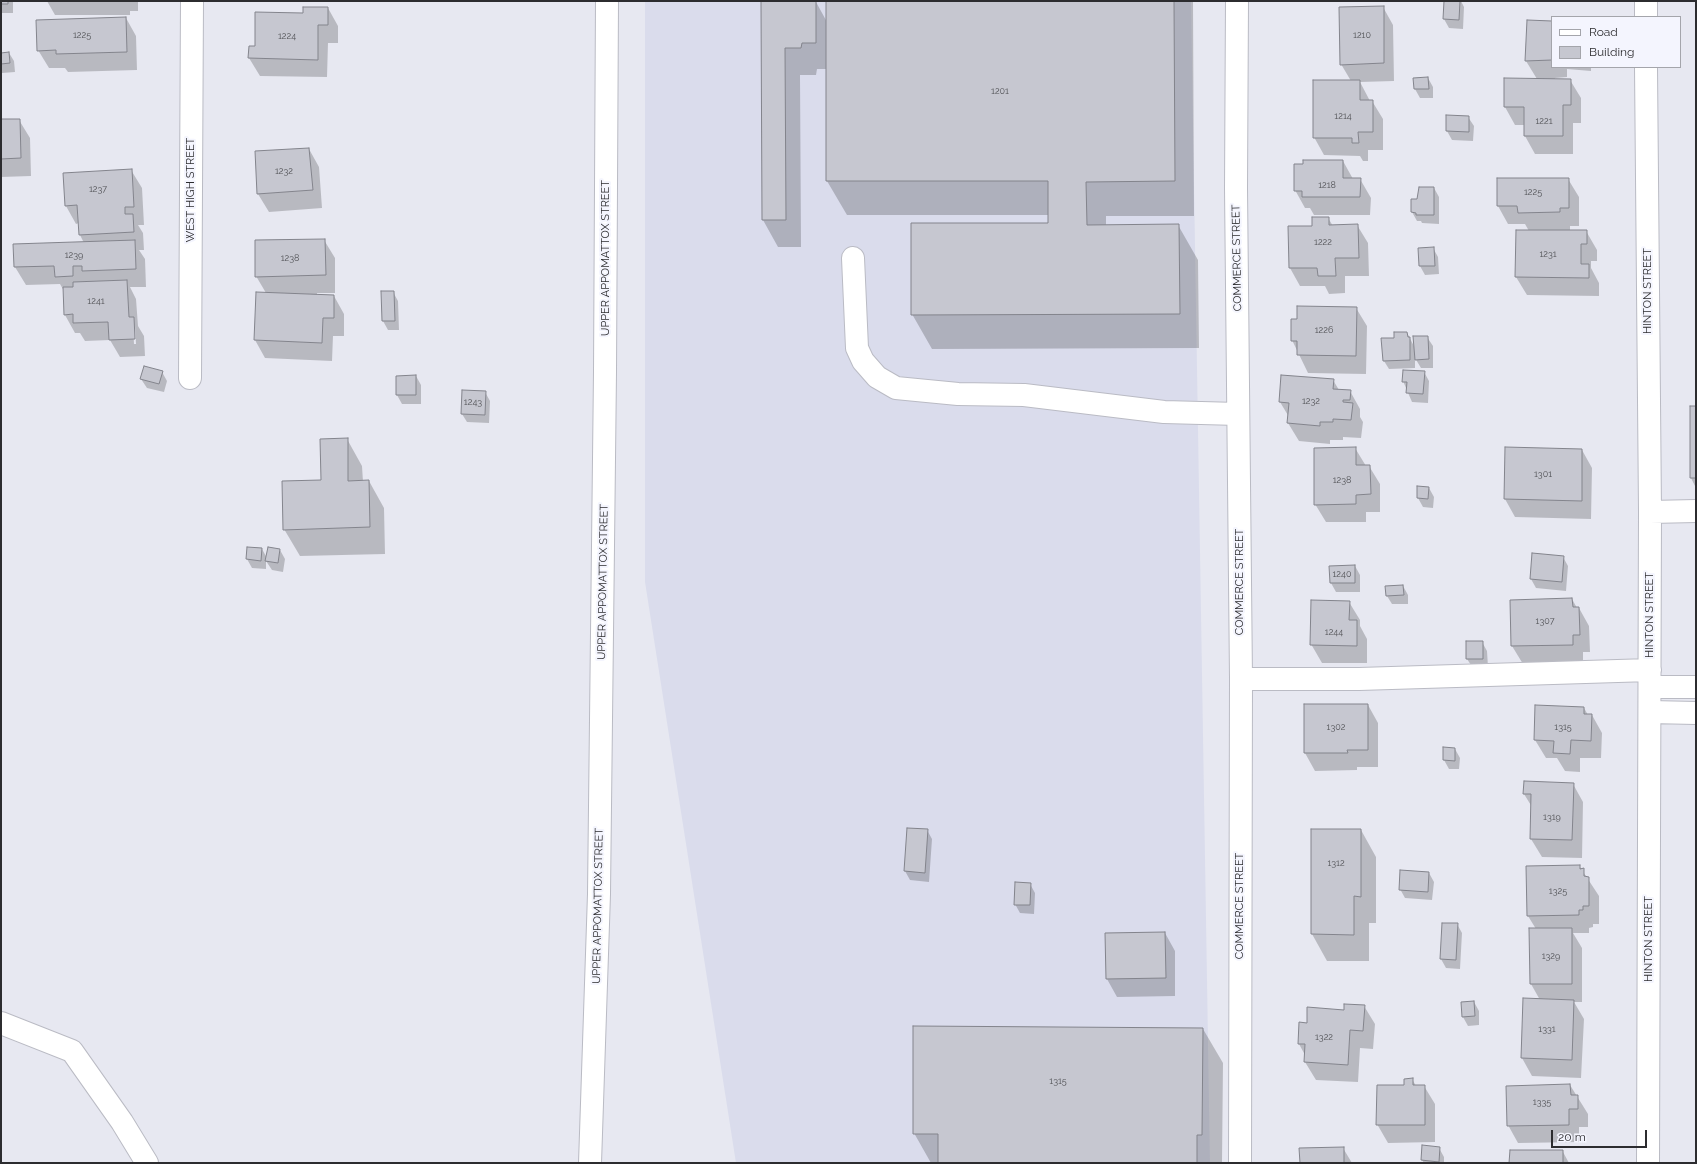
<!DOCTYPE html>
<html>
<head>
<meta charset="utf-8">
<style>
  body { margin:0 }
  #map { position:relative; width:1697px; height:1164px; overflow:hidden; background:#e7e8f1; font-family:Raleway,sans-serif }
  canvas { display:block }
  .frame { position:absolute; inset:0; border:2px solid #2c2c2f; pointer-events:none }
  .legend { position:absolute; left:1551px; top:16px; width:130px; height:52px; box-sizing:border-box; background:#f4f5fe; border:1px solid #a4a5ab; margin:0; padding:5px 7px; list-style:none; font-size:12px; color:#2c2c2f }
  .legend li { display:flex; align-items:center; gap:8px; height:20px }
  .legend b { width:20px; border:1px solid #a4a5ab }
  .scale { position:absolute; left:1551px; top:1130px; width:96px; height:18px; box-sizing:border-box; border:2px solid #2c2c2f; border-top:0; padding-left:5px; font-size:12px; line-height:14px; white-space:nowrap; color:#2c2c2f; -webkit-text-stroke:3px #f4f5fe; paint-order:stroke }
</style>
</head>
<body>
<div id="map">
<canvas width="1697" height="1164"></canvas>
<div class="frame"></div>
<ul class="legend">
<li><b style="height:5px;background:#fff"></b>Road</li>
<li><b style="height:11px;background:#c6c7d0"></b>Building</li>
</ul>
<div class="scale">20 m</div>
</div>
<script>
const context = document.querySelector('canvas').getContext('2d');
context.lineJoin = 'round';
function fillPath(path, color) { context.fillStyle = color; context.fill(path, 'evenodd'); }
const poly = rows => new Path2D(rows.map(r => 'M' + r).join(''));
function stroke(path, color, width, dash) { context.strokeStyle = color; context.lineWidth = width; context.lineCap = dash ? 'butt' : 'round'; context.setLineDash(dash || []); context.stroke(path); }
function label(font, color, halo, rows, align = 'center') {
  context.font = font + ' Raleway,sans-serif'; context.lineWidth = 4; context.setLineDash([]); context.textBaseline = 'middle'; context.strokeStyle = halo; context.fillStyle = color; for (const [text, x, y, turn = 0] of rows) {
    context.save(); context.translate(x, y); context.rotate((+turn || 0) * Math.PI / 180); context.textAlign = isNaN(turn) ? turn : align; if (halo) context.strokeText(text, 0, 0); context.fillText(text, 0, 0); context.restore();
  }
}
const built = poly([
  [645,1,1191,1,1210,1163,736,1163,645,582]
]);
const shadow = poly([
  [1,1,13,1,13,13,1,13],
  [47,1,138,1,138,11,130,11,130,15,55,15],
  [762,1,816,2,827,22,931,1,1193,1,1194,216,1106,216,1106,226,1178,225,1198,260,1199,348,932,349,912,314,1049,224,1049,215,847,215,827,181,827,69,817,69,816,75,800,75,801,247,778,247,763,220],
  [1445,1,1461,1,1464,7,1463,29,1449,28,1444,19],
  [1383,7,1393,25,1394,81,1360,82,1370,101,1372,101,1383,119,1383,150,1368,150,1368,161,1363,161,1360,156,1324,155,1314,137,1351,81,1341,64],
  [328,8,338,26,338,43,328,43,327,77,260,76,249,58,250,47,256,48,304,14],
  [126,18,136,36,137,70,68,72,65,68,49,68,38,50],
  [1552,22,1552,67,1591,67,1591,71,1567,69,1567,77,1555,78,1555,80,1570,80,1581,98,1581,123,1573,123,1573,154,1535,154,1525,136,1525,125,1515,125,1505,107,1537,79,1526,61],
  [9,53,14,61,15,72,2,73,1,54],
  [1428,78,1433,87,1433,98,1420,98,1415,89,1414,79],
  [1468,117,1474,126,1473,141,1452,140,1447,131],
  [1,120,19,120,30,138,31,176,1,177],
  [309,149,319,167,322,208,269,212,258,194],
  [1343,161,1353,179,1360,179,1371,198,1370,215,1314,215,1310,208,1305,208,1295,190],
  [131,170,142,188,144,225,138,225,143,233,144,250,139,250,145,259,146,287,130,287,136,299,138,326,144,336,145,356,120,357,110,340,85,341,80,333,75,333,65,315,64,291,60,284,26,285,15,267,84,243,80,235,79,223,76,224,66,206],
  [133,324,135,326,136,344,134,344],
  [1498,179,1568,179,1579,197,1579,226,1570,226,1570,231,1586,231,1597,250,1597,261,1591,261,1591,268,1599,283,1599,296,1527,295,1516,277,1517,231,1529,231,1525,224,1508,224,1498,206],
  [1434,188,1439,197,1439,224,1422,223,1421,221,1417,221,1412,212,1412,200,1418,201],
  [1328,218,1333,226,1357,225,1368,243,1369,276,1345,276,1345,293,1329,294,1325,286,1300,286,1290,268,1289,227,1313,227],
  [324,240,335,258,335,293,317,293,317,295,334,296,344,314,344,336,333,336,332,361,265,358,255,340,257,293,266,293,256,276],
  [1433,248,1438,257,1439,274,1425,275,1420,266],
  [393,292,398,301,399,330,388,330,383,321],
  [1356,308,1367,326,1366,374,1308,373,1292,340],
  [1407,333,1415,348,1427,337,1433,346,1433,368,1421,368,1415,358,1415,368,1389,369,1384,361,1396,339],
  [162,372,167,381,164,392,147,388,141,379],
  [1424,372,1429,381,1428,403,1412,402,1403,381],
  [416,376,421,385,421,404,402,404,397,395,397,377],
  [1333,380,1339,390,1350,391,1360,409,1360,417,1363,422,1361,438,1343,437,1343,440,1330,440,1330,444,1299,441,1288,423,1289,417,1280,402],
  [485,392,490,401,489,423,467,422,462,414],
  [1691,407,1696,407,1696,488,1691,478],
  [347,439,362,466,363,482,369,481,384,508,385,554,300,556,284,529,322,481],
  [1355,448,1366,466,1369,466,1380,484,1380,512,1366,512,1366,522,1326,522,1315,504],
  [1506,448,1582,450,1592,468,1591,519,1515,517,1505,499],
  [1429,488,1434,497,1433,508,1423,507,1418,498],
  [248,548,262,549,267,558,280,550,285,559,283,572,272,570,266,561,266,569,252,568,247,559],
  [1563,557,1568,566,1566,591,1536,588,1531,579],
  [1355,566,1360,575,1360,592,1336,592,1331,583,1330,567],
  [1403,586,1408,595,1408,604,1392,604,1387,596],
  [1572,599,1577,608,1579,608,1589,626,1590,652,1583,652,1583,662,1523,664,1512,646],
  [1349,602,1360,620,1360,626,1367,639,1367,663,1322,663,1311,644],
  [1467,642,1482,642,1487,651,1488,667,1473,668,1467,659],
  [1368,705,1378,723,1378,767,1357,767,1357,770,1315,771,1305,753],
  [1584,708,1588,715,1592,715,1602,733,1601,758,1580,758,1580,772,1565,771,1557,758,1546,758,1535,740],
  [1455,749,1460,758,1459,769,1449,769,1444,760],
  [1573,784,1583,802,1582,858,1542,857,1531,839,1532,807,1524,794],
  [908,829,927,830,932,839,929,882,910,880,905,871],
  [1361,830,1376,857,1376,923,1369,923,1369,961,1327,961,1312,934],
  [1580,867,1599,896,1599,924,1593,924,1593,927,1589,928,1589,933,1573,933,1582,948,1582,1002,1574,1002,1584,1019,1581,1078,1532,1076,1522,1058,1524,999,1540,1000,1531,984,1530,929,1536,929,1528,916],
  [1429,873,1434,882,1432,900,1405,898,1400,889],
  [1030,884,1035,893,1034,914,1020,913,1015,904],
  [1457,924,1462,933,1460,969,1446,968,1441,959],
  [1165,933,1175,951,1175,996,1117,997,1107,979],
  [1474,1002,1479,1011,1479,1025,1468,1026,1463,1017],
  [1364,1006,1375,1024,1373,1049,1360,1048,1358,1082,1316,1080,1305,1062,1305,1055,1299,1044,1307,1024,1345,1011],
  [1203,1029,1223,1063,1222,1163,931,1163,914,1133],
  [1412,1079,1416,1086,1424,1086,1435,1104,1435,1142,1388,1143,1377,1124,1405,1086],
  [1570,1085,1588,1114,1588,1127,1579,1127,1579,1142,1518,1143,1508,1125],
  [1343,1148,1352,1163,1301,1163],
  [1439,1148,1444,1157,1444,1163,1424,1163,1422,1160],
  [1563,1152,1569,1163,1510,1163]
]);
const building = poly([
  [1,1,8,1,8,4,1,4,1,1],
  [761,1,816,1,816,43,802,43,801,48,785,48,786,220,762,220,761,1],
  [826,1,1174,1,1175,181,1086,182,1087,225,1179,224,1180,314,911,315,911,223,1048,223,1048,181,826,181,826,1],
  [1444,1,1460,1,1459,20,1443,19,1444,1],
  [1384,6,1384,63,1340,65,1339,7,1384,6],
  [303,7,328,7,328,25,318,25,318,60,248,58,249,46,255,46,255,12,303,13,303,7],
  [126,17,127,52,56,54,56,50,37,51,36,20,126,17],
  [1527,20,1552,21,1552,60,1525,61,1527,20],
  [9,52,10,63,1,64,1,53,9,52],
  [1428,77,1429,89,1414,89,1413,78,1428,77],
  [1504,78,1571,79,1571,105,1563,105,1563,136,1524,136,1524,107,1504,107,1504,78],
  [1313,80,1360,80,1360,100,1373,100,1373,132,1358,132,1359,143,1352,143,1352,138,1313,138,1313,80],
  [1446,115,1469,116,1469,132,1446,131,1446,115],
  [1,119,20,119,21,158,1,159,1,119],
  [309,148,313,190,257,194,255,151,309,148],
  [1303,160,1343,160,1343,178,1361,178,1360,197,1302,197,1302,191,1294,191,1294,164,1303,164,1303,160],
  [132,169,134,207,125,207,125,214,133,214,134,232,79,235,77,205,65,206,63,173,132,169],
  [1497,178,1569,178,1569,208,1560,208,1560,212,1518,213,1517,206,1497,206,1497,178],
  [1419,187,1434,187,1434,215,1416,215,1416,213,1411,212,1411,199,1417,199,1419,187],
  [1312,217,1329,217,1329,225,1358,224,1359,258,1335,258,1336,276,1318,276,1317,268,1289,268,1288,226,1312,226,1312,217],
  [1516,230,1587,230,1587,244,1581,244,1581,264,1589,264,1589,278,1515,277,1516,230],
  [325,239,326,275,255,277,255,240,325,239],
  [135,240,136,269,82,271,82,266,73,266,73,276,55,277,54,266,14,267,13,244,135,240],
  [1434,247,1435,266,1419,266,1418,248,1434,247],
  [127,280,129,317,134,317,135,339,109,340,108,322,73,323,73,314,64,315,63,287,73,287,73,282,127,280],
  [381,291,394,291,395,321,382,321,381,291],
  [256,292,334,295,334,318,323,318,322,343,254,340,256,292],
  [1297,306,1357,307,1356,356,1297,355,1297,341,1291,341,1291,319,1297,319,1297,306],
  [1394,332,1407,332,1408,337,1410,337,1410,360,1383,361,1381,338,1394,338,1394,332],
  [1413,336,1428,336,1429,359,1415,360,1413,336],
  [144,366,163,371,159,384,140,379,144,366],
  [1403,370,1425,371,1423,394,1406,393,1407,382,1402,382,1403,370],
  [416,375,416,395,396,395,396,376,416,375],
  [1281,375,1334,379,1333,389,1351,390,1350,400,1343,400,1343,402,1353,403,1351,420,1333,419,1333,422,1320,422,1320,426,1287,423,1289,403,1279,402,1281,375],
  [462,390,486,391,485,415,461,414,462,390],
  [1690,406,1696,406,1696,478,1690,478,1690,406],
  [348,438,348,481,369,480,370,527,283,530,282,481,321,480,320,439,348,438],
  [1356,447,1356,465,1370,465,1371,494,1356,495,1356,504,1314,505,1314,448,1356,447],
  [1505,447,1582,449,1582,501,1504,499,1505,447],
  [1417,486,1429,487,1428,499,1417,498,1417,486],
  [247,547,262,548,261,561,246,559,247,547],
  [268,547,280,549,278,563,265,561,268,547],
  [1532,553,1564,556,1562,582,1530,579,1532,553],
  [1355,565,1355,583,1330,583,1329,566,1355,565],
  [1403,585,1404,595,1386,596,1385,586,1403,585],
  [1572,598,1573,607,1579,607,1580,635,1573,635,1573,645,1511,646,1510,600,1572,598],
  [1311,600,1350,601,1349,620,1357,620,1357,646,1310,645,1311,600],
  [1466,641,1483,641,1483,659,1466,659,1466,641],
  [1304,704,1368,704,1368,750,1347,750,1348,753,1304,753,1304,704],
  [1535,705,1584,707,1584,714,1592,714,1591,741,1571,740,1570,754,1553,753,1554,741,1534,740,1535,705],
  [1443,747,1455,748,1455,761,1443,760,1443,747],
  [1524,781,1574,783,1572,840,1530,839,1531,794,1523,794,1524,781],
  [907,828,928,829,925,873,904,871,907,828],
  [1311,829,1361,829,1361,897,1354,896,1354,935,1311,934,1311,829],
  [1580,865,1580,869,1584,868,1584,876,1589,877,1589,906,1583,906,1583,910,1579,910,1579,915,1527,916,1526,866,1580,865],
  [1400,870,1429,872,1428,892,1399,890,1400,870],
  [1015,882,1031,883,1030,905,1014,905,1015,882],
  [1442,923,1458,923,1456,960,1440,959,1442,923],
  [1529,928,1572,928,1572,984,1530,984,1529,928],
  [1165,932,1166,978,1106,979,1105,933,1165,932],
  [1523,998,1574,1000,1572,1060,1521,1058,1523,998],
  [1474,1001,1475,1016,1462,1017,1461,1002,1474,1001],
  [1344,1004,1365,1005,1363,1031,1350,1030,1348,1065,1304,1062,1305,1044,1298,1044,1299,1022,1307,1023,1307,1007,1344,1010,1344,1004],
  [913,1026,1203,1028,1202,1135,1197,1135,1197,1163,938,1163,938,1134,913,1134,913,1026],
  [1413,1078,1413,1085,1425,1085,1425,1125,1376,1125,1377,1085,1404,1085,1404,1079,1413,1078],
  [1570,1084,1571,1095,1578,1095,1578,1109,1569,1109,1569,1125,1507,1126,1506,1086,1570,1084],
  [1422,1145,1440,1147,1439,1162,1421,1160,1422,1145],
  [1344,1147,1344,1163,1300,1163,1299,1148,1344,1147],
  [1510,1150,1563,1150,1563,1163,1509,1163,1510,1150]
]);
const minor = poly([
  [1237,1,1236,188,1241,679,1240,1163],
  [1646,1,1646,17],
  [1646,67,1650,512,1648,1163],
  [853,258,857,348,863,361,877,377,896,388,958,394,1024,395,1164,412,1238,414],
  [190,378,192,1],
  [1650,512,1696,511],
  [1241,679,1359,679,1650,670],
  [1650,687,1696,687],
  [1650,712,1696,713],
  [1,1023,72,1051,122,1122,147,1163],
  [590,1163,599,894,605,372,607,1]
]);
const numberNames = [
  ["1225",82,35],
  ["1210",1362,35],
  ["1224",287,36],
  ["1201",1000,91],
  ["1214",1343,116],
  ["1221",1544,121],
  ["1232",284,171],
  ["1218",1327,185],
  ["1237",98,189],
  ["1225",1533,192],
  ["1222",1323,242],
  ["1231",1548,254],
  ["1239",74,255],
  ["1238",290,258],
  ["1241",96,301],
  ["1226",1324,330],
  ["1232",1311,401],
  ["1243",473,402],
  ["1301",1543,474],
  ["1238",1342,480],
  ["1240",1342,574],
  ["1307",1545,621],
  ["1244",1334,632],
  ["1302",1336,727],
  ["1315",1563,727],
  ["1319",1552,817],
  ["1312",1336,863],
  ["1325",1558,891],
  ["1329",1551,956],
  ["1331",1547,1029],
  ["1322",1324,1037],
  ["1315",1058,1081],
  ["1335",1542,1102]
];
const streetNames = [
  ["WEST HIGH STREET",191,190,-90],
  ["UPPER APPOMATTOX STREET",606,258,-90],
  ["COMMERCE STREET",1237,258,-91],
  ["HINTON STREET",1648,291,-90],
  ["UPPER APPOMATTOX STREET",603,582,-89],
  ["COMMERCE STREET",1240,582,-90],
  ["HINTON STREET",1650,615,-90],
  ["UPPER APPOMATTOX STREET",598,906,-89],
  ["COMMERCE STREET",1240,906,-90],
  ["HINTON STREET",1649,939,-90]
];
fillPath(built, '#dadcec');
fillPath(shadow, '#0003');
fillPath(building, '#c6c7d0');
stroke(building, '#83848c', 1);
stroke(minor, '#babbc4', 24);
stroke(minor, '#fff', 22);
label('9px', '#525357', null, numberNames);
label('11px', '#2c2c2f', '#f4f5fe', streetNames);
</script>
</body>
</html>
